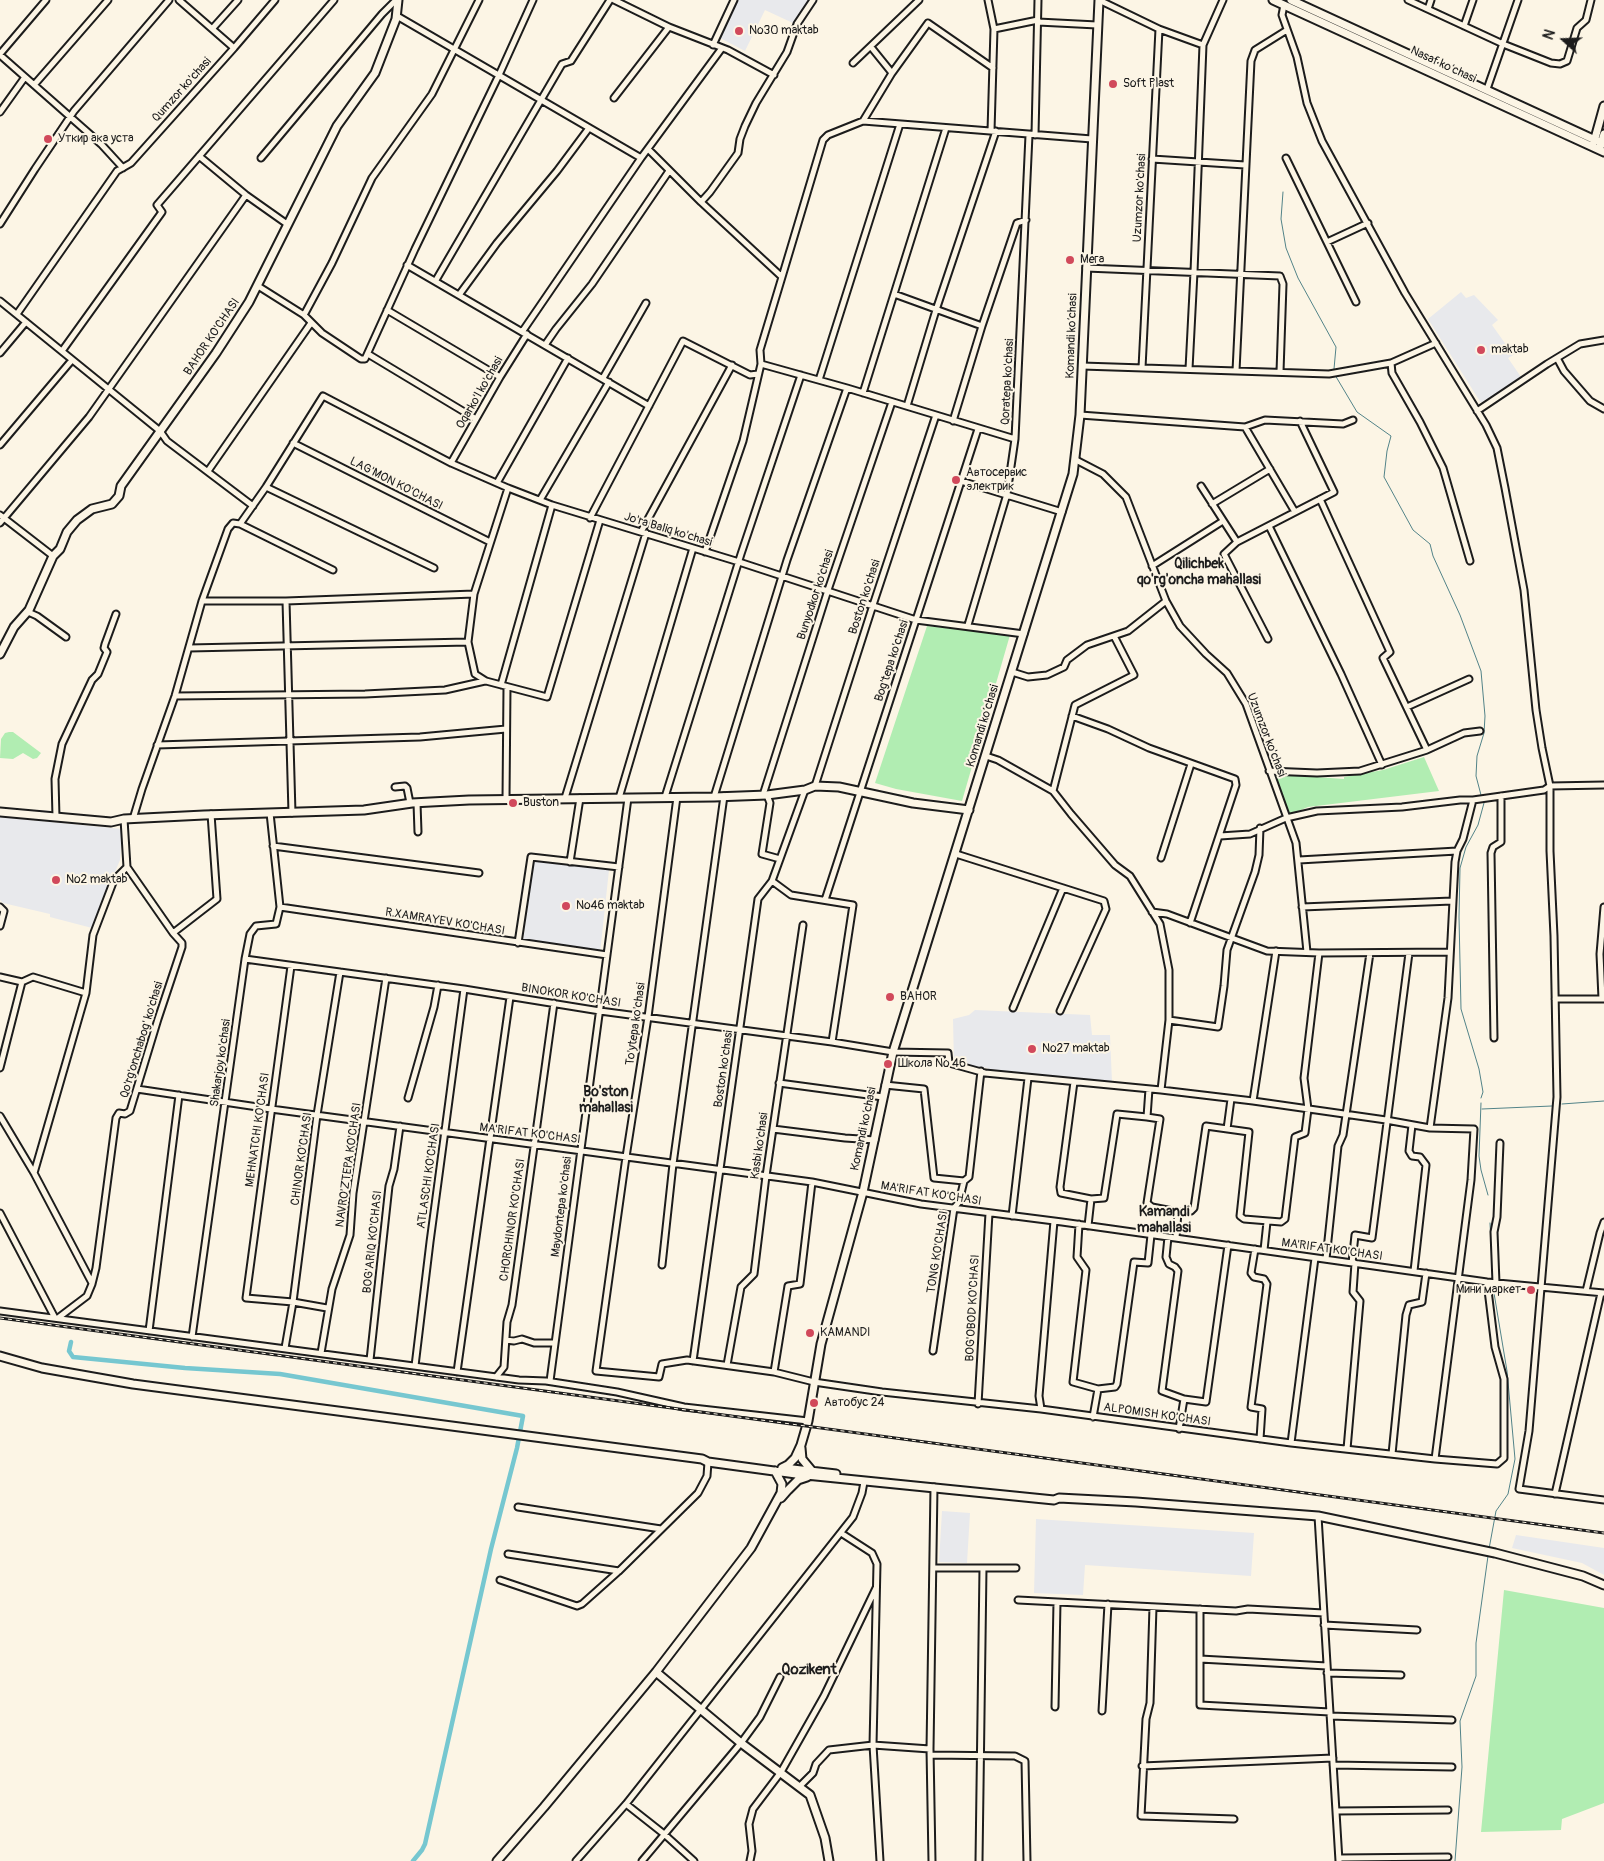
<!DOCTYPE html>
<html>
<head>
<meta charset="utf-8">
<style>
  body { margin:0 }
  #map { position:relative; width:1604px; height:1861px; overflow:hidden; background:#fcf5e5; font-family:Pangolin,sans-serif }
  canvas { display:block }
  .north { position:absolute; left:1539px; top:15px; width:50px; height:50px; -webkit-text-stroke:4px #fcf5e5; paint-order:stroke; rotate:290deg; font-size:14px; font-weight:700; line-height:20px; text-align:center; color:#1c1c1c }
  .north::after { content:''; display:block; margin:auto; width:18px; height:22px; background:#1c1c1c; clip-path:polygon(50% 0,100% 100%,50% 72%,0 100%) }
</style>
</head>
<body>
<div id="map">
<canvas width="1604" height="1861"></canvas>
<div class="north">N</div>
</div>
<script>
const context = document.querySelector('canvas').getContext('2d');
context.lineJoin = 'round';
function fillPath(path, color) { context.fillStyle = color; context.fill(path, 'evenodd'); }
const poly = rows => new Path2D(rows.map(r => 'M' + r).join(''));
function stroke(path, color, width, dash) { context.strokeStyle = color; context.lineWidth = width; context.lineCap = dash ? 'butt' : 'round'; context.setLineDash(dash || []); context.stroke(path); }
function label(font, color, halo, rows, align = 'center') {
  context.font = font + ' Pangolin,sans-serif'; context.lineWidth = 4; context.setLineDash([]); context.textBaseline = 'middle'; context.strokeStyle = halo; context.fillStyle = color; for (const [text, x, y, turn = 0] of rows) {
    context.save(); context.translate(x, y); context.rotate((+turn || 0) * Math.PI / 180); context.textAlign = isNaN(turn) ? turn : align; if (halo) context.strokeText(text, 0, 0); context.fillText(text, 0, 0); context.restore();
  }
}
const built = poly([
  [738,0,809,0,795,24,765,10,745,51,720,38],
  [1461,292,1466,298,1474,295,1498,320,1492,325,1507,346,1512,344,1517,353,1508,358,1521,377,1481,403,1428,319],
  [0,817,122,829,120,860,92,928,50,917,50,914,3,903,0,900],
  [534,859,609,870,600,953,523,941],
  [975,1010,1090,1015,1092,1035,1110,1035,1112,1082,988,1071,988,1068,954,1064,953,1019,969,1015],
  [942,1511,970,1513,967,1563,939,1562],
  [1036,1519,1254,1533,1251,1576,1085,1565,1083,1595,1034,1593],
  [1516,1535,1604,1548,1604,1575,1582,1563,1512,1548]
]);
const green = poly([
  [927,626,1010,635,962,801,896,789,875,783],
  [9,732,13,732,41,753,37,758,33,759,23,753,13,759,0,758,1,739,5,733],
  [1424,757,1439,791,1308,807,1289,815,1275,774,1344,779,1344,777,1383,770],
  [1504,1590,1604,1608,1604,1803,1562,1819,1561,1830,1481,1832]
]);
const stream = poly([
  [1283,192,1281,219,1286,248,1298,278,1336,347,1334,369],
  [1335,375,1357,412,1391,436,1387,451,1384,477,1413,530,1430,544,1433,556,1460,615,1481,671,1485,716,1484,733,1477,756,1476,776,1481,795],
  [1481,1098,1483,1092,1479,1069,1461,1009,1459,917,1460,868,1466,847,1478,825,1484,803],
  [1481,1103,1479,1156,1481,1170,1488,1195],
  [1562,1104,1604,1101],
  [1482,1109,1552,1106],
  [1490,1223,1493,1280],
  [1489,1549,1496,1511,1508,1494,1515,1459,1507,1371,1493,1287],
  [1455,1861,1462,1767,1460,1721,1476,1676,1476,1643,1488,1556]
]);
const canal = poly([
  [71,1342,69,1351,73,1357,185,1368,280,1374,523,1416,517,1448,491,1549,425,1844,422,1850,413,1861]
]);
const street = poly([
  [179,0,234,48],
  [614,0,669,27,728,50,774,75],
  [988,0,994,29,991,131],
  [1099,0,1159,29,1203,45],
  [1408,0,1503,44,1551,63,1560,64,1567,61,1577,28,1586,20,1591,0],
  [1284,5,1282,15,1297,57,1307,103,1322,141,1405,293,1486,425,1497,448,1505,488,1524,590,1536,710,1542,748,1550,786,1550,851,1554,936,1557,1097,1529,1431,1519,1489,1604,1500],
  [1428,9,1431,0],
  [397,16,641,158],
  [1038,22,1097,25],
  [1464,26,1473,0],
  [212,29,238,0],
  [994,29,1038,20],
  [713,45,734,0],
  [871,47,892,73],
  [0,54,46,0],
  [0,55,101,144,123,168],
  [853,63,919,0],
  [34,85,108,0],
  [1487,89,1518,0],
  [614,98,669,27],
  [0,112,25,77],
  [863,121,892,73,928,23,993,68],
  [1035,135,1038,0],
  [648,149,701,202,782,277,760,350,761,364,743,441,705,552],
  [199,156,246,195,287,224],
  [261,158,382,14,396,0],
  [1286,158,1356,302],
  [1152,159,1245,165],
  [701,202,710,192,738,153,740,139,745,126,756,103,787,52,797,24,813,0],
  [0,224,35,169,74,111,169,0],
  [1327,242,1368,223],
  [407,265,649,406],
  [1086,268,1280,276,1283,284,1280,372],
  [782,277,823,140,828,135,863,121,1092,139],
  [436,280,562,64,571,61,610,0],
  [258,286,304,315,322,333,361,359,365,359,415,249,499,75,533,0],
  [894,294,982,326],
  [459,295,497,243,557,171,589,128],
  [0,301,160,431,167,441,253,506],
  [387,310,500,377],
  [17,314,117,171,131,163,234,48,275,0],
  [304,315,332,263,372,178,432,94,479,0],
  [522,332,641,158,722,48],
  [545,345,556,329,592,284,669,171],
  [62,351,162,212,157,205,334,0],
  [0,353,26,322],
  [368,354,476,419],
  [1557,358,1564,371,1590,401,1604,409],
  [1391,363,1392,373,1420,422,1443,468,1470,561],
  [761,364,847,388,1015,439],
  [1082,366,1329,374,1391,363,1436,343],
  [1142,368,1159,29],
  [1189,369,1194,272,1203,45,1223,0],
  [1236,371,1251,61,1255,50,1287,30],
  [603,378,646,303],
  [819,380,900,124],
  [863,393,946,128],
  [907,406,936,310,996,131],
  [1477,411,1547,364,1580,344,1604,340],
  [1080,415,1245,427,1265,420,1343,424,1353,420],
  [953,421,982,326,1017,223,1026,220],
  [1245,427,1295,512],
  [293,443,490,542],
  [0,445,72,360],
  [1076,460,1103,474,1126,497,1166,601,1180,626,1206,654,1227,673,1246,704,1296,843,1307,952],
  [451,463,500,377,527,334],
  [208,471,311,323],
  [961,481,1062,512],
  [497,483,568,358],
  [1201,486,1237,542],
  [266,487,434,568],
  [508,488,474,594,468,642,475,674,486,681,547,697,600,520],
  [1320,499,1390,652,1383,658,1427,750],
  [540,500,609,382],
  [1212,504,1270,469],
  [0,515,53,556],
  [590,518,683,341,750,375,758,374],
  [0,523,89,417,246,195],
  [240,524,266,487,323,396,451,463,508,488,552,505,739,562,916,620,1024,634],
  [1269,526,1341,674,1382,765],
  [641,532,732,365],
  [1152,566,1223,521],
  [202,601,286,601],
  [28,612,37,616,66,637],
  [968,625,1007,494,1015,439,1029,135],
  [1268,639,1224,554,1237,542,1334,492,1300,421],
  [189,648,468,642],
  [1012,672,1028,677,1047,675,1064,667,1067,660,1087,645,1128,631,1166,601],
  [501,685,552,505],
  [175,696,365,694,445,690,485,681],
  [1407,707,1469,679],
  [1072,716,1108,729,1149,748,1235,779,1236,785,1190,923],
  [157,745,420,737,506,729],
  [986,756,998,760,1053,791,1071,814,1115,865,1130,876,1160,924,1169,970,1169,1020,1161,1090],
  [1269,771,1317,773,1360,771,1427,750,1464,733,1480,731],
  [815,786,873,605,936,415],
  [395,787,405,786,407,788,410,803],
  [1053,791,1075,705,1134,675,1114,636],
  [763,795,828,590,892,402],
  [767,795,770,803,762,854,780,859],
  [665,797,741,554,801,375],
  [677,797,648,1017,626,1157,596,1371,659,1377,662,1364,687,1360,774,1372,814,1382,882,1392,1041,1409,1291,1443,1435,1459,1497,1464,1504,1458,1504,1379,1495,1347,1487,1282],
  [714,797,787,560,847,388],
  [565,798,646,533],
  [619,798,693,548],
  [506,799,507,687],
  [417,803,418,832],
  [292,813,286,601,474,594],
  [56,817,55,779,62,744,92,680,98,674,107,652,104,648,105,644,116,614],
  [133,819,142,789,175,696,202,601,228,529,233,523,240,524,333,570],
  [1220,836,1250,834,1286,818,1317,811,1402,807,1460,800,1473,800,1544,790,1550,786,1604,785],
  [273,846,479,873],
  [956,854,1104,901,1106,909,1060,1011],
  [1161,858,1191,764],
  [1299,860,1457,851],
  [570,862,580,798],
  [772,881,791,895,853,905,832,1042],
  [825,900,978,429],
  [0,907,4,911,0,926],
  [280,907,607,955],
  [1302,907,1452,901],
  [1152,912,1167,914,1267,951,1319,953,1450,952],
  [173,933,217,899,211,814],
  [518,943,531,857,619,867],
  [245,959,464,989,600,1011,832,1042,893,1052,948,1053,949,1063,985,1073,1161,1090,1253,1101,1386,1120,1430,1128,1474,1129,1471,1180,1435,1459],
  [291,966,246,1298,293,1302,327,1308],
  [0,977,22,982,33,977,86,993],
  [1555,999,1604,999],
  [1602,999,1600,954,1604,907],
  [1013,1008,1063,888],
  [1169,1020,1218,1027,1224,986,1227,950,1255,872,1259,855,1260,828],
  [1494,1038,1491,853,1493,847,1501,842,1501,796],
  [0,1068,22,982],
  [1074,1082,1060,1187,1061,1193,1091,1199,1104,1198,1117,1114,1147,1117,1160,1119,1147,1203,1152,1207,1178,1212,1191,1211,1194,1208,1206,1126,1249,1132,1240,1216,1244,1219,1281,1222,1285,1219,1295,1137,1305,1133,1308,1109,1304,1078,1319,953],
  [779,1083,883,1097],
  [885,1085,924,1089,934,1178,964,1181],
  [137,1089,271,1109,812,1182,921,1204,1062,1222,1487,1282,1604,1293],
  [408,1098,434,1007,438,985],
  [1253,1101,1276,951],
  [0,1116,34,1173,92,1283],
  [1147,1117,1149,1089],
  [1412,1125,1409,1151,1412,1156,1420,1157,1426,1165,1414,1271],
  [1430,1128,1448,998,1455,862,1457,851,1463,839,1473,800],
  [773,1129,845,1138,875,1140],
  [1227,1129,1231,1099],
  [34,1173,86,993,93,935,114,880,127,867],
  [0,1213,55,1318],
  [1012,1216,1028,1078],
  [1079,1224,1077,1257,1086,1270,1073,1382,1098,1389,1115,1387,1117,1384,1134,1262,1148,1263,1151,1235],
  [1088,1226,1091,1199],
  [1168,1237,1166,1257,1169,1264,1175,1267,1178,1271,1162,1391,1184,1399,1179,1429],
  [1176,1238,1178,1212],
  [1255,1249,1251,1273,1254,1277,1264,1279,1267,1284,1251,1407,1262,1409,1260,1439],
  [1264,1250,1267,1222],
  [1326,1259,1338,1146,1343,1135,1370,953],
  [1352,1263,1355,1235,1372,1238,1409,953],
  [662,1265,673,1164,724,796],
  [1496,1283,1494,1232,1497,1217,1500,1143],
  [1586,1291,1600,1233,1604,1222],
  [0,1311,519,1380,546,1381,617,1392,684,1407,808,1421],
  [58,1318,87,1296,92,1284,96,1268,116,1118,119,1113,125,1114,130,1111,158,1019,182,947,182,943,173,933,127,867,124,819],
  [149,1331,179,1095],
  [192,1337,245,959,250,934,256,926,276,924,280,907,270,813],
  [506,1340,514,1341,522,1339,534,1343,555,1343],
  [285,1348,293,1302,317,1115,340,972],
  [933,1351,954,1208,959,1202,964,1181,969,1177,981,1071],
  [321,1353,332,1289,350,1235,353,1193,386,978],
  [370,1360,389,1186,394,1169,400,1126],
  [693,1361,758,899,772,881,805,790],
  [727,1365,741,1287,754,1274,766,1176,803,925],
  [415,1366,430,1242,464,989],
  [457,1372,510,997],
  [774,1372,788,1286,800,1284,812,1182],
  [496,1377,504,1367,507,1322,512,1305,554,1003],
  [550,1381,628,798],
  [1184,1399,1206,1402,1228,1245],
  [978,1404,989,1213],
  [1041,1409,1039,1396,1054,1221],
  [1093,1417,1098,1389],
  [1291,1443,1315,1258],
  [1347,1449,1360,1301,1353,1292,1355,1263],
  [1392,1454,1406,1315,1409,1305,1422,1302,1426,1273],
  [1555,1494,1601,1293],
  [518,1507,661,1529],
  [1318,1516,1339,1861],
  [841,1533,872,1553,877,1564,873,1745,880,1861],
  [508,1554,619,1571],
  [933,1568,1016,1568],
  [500,1580,577,1606,582,1604,619,1571,698,1493,707,1476,708,1462],
  [1018,1600,1236,1611,1248,1609,1324,1613],
  [1153,1607,1150,1703,1146,1719,1141,1816,1234,1819],
  [1200,1609,1200,1705,1330,1712],
  [1324,1625,1417,1630],
  [1200,1659,1327,1666],
  [1327,1673,1401,1675],
  [1055,1707,1057,1602],
  [1102,1711,1108,1604],
  [1330,1716,1452,1720],
  [930,1755,1015,1756,1025,1761,1027,1861],
  [1333,1765,1452,1767],
  [1142,1766,1333,1758],
  [799,1787,813,1773,816,1764,829,1750,873,1745,930,1749],
  [626,1804,664,1834,694,1861],
  [1336,1811,1448,1810],
  [1339,1858,1448,1857],
  [576,1861,626,1804,853,1517,862,1493,864,1482],
  [642,1861,741,1743,760,1717,780,1677],
  [750,1861,752,1851,749,1824,753,1809,781,1772,824,1696,876,1588],
  [932,1861,930,1749,934,1487],
  [979,1861,983,1568]
]);
const secondary = poly([
  [1273,0,1604,152],
  [1291,0,1604,144],
  [1594,142,1604,106],
  [1600,147,1604,134],
  [0,654,14,627,29,610,53,556,60,549,67,532,77,520,92,509,112,504,119,496,121,486,216,353,249,302,337,126,375,73,396,19,398,0],
  [0,812,111,822,124,819,204,815,364,810,412,803,469,800,714,797,767,795,805,790,815,786,839,787,913,803,969,810],
  [0,1356,42,1368,133,1384,702,1459,708,1462,796,1474,1054,1500,1059,1498,1136,1502,1318,1516,1495,1553,1583,1576,1604,1585],
  [801,1448,802,1459,812,1471],
  [782,1468,788,1465,795,1458,801,1445,808,1421,821,1344,863,1192,893,1052,1073,474,1080,415,1099,0],
  [784,1468,836,1474],
  [781,1498,788,1490,798,1480,807,1477],
  [656,1672,741,1743,810,1795,825,1838,829,1861],
  [497,1861,544,1807,656,1672,751,1548,781,1493,782,1484,775,1471]
]);
const rail = poly([
  [0,1318,1604,1533]
]);
const markers = [
  [739,31,5,"#d1495b"],
  [1113,84,5,"#d1495b"],
  [48,139,5,"#d1495b"],
  [1070,260,5,"#d1495b"],
  [1481,350,5,"#d1495b"],
  [956,480,5,"#d1495b"],
  [513,803,5,"#d1495b"],
  [56,880,5,"#d1495b"],
  [566,906,5,"#d1495b"],
  [890,997,5,"#d1495b"],
  [1032,1049,5,"#d1495b"],
  [888,1064,5,"#d1495b"],
  [1531,1290,5,"#d1495b"],
  [810,1333,5,"#d1495b"],
  [814,1403,5,"#d1495b"]
];
const poiNames = [
  ["№30 maktab",749,31],
  ["Soft Plast",1123,84],
  ["Уткир ака уста",58,139],
  ["Мега",1080,260],
  ["maktab",1491,350],
  ["Автосервис",966,473],
  ["электрик",966,487],
  ["Buston",523,803],
  ["№2 maktab",66,880],
  ["№46 maktab",576,906],
  ["BAHOR",900,997],
  ["№27 maktab",1042,1049],
  ["Школа № 46",898,1064],
  ["Мини маркет",1521,1290,"right"],
  ["KAMANDI",820,1333],
  ["Автобус 24",824,1403]
];
const streetNames = [
  ["Nasaf ko‘chasi",1443,65,25],
  ["Qumzor ko'chasi",182,90,-48],
  ["Uzumzor ko'chasi",1140,198,-87],
  ["Komandi ko‘chasi",1072,336,-88],
  ["BAHOR KO'CHASI",212,337,-56],
  ["Qoratepa ko'chasi",1008,382,-87],
  ["Oqarko'l ko'chasi",480,393,-60],
  ["LAG'MON KO'CHASI",396,484,27],
  ["Jo'ra Baliq ko'chasi",668,530,17],
  ["Bunyodkor ko'chasi",816,595,-72],
  ["Boston ko'chasi",865,597,-72],
  ["Bog'tepa ko'chasi",892,661,-72],
  ["Komandi ko‘chasi",983,726,-73],
  ["Uzumzor ko'chasi",1266,735,69],
  ["R.XAMRAYEV KO'CHASI",445,922,9],
  ["BINOKOR KO'CHASI",571,996,9],
  ["To'ytepa ko'chasi",636,1024,-82],
  ["Qo'rg'onchabog' ko'chasi",142,1040,-73],
  ["Shakarjoy ko'chasi",221,1063,-82],
  ["Boston ko'chasi",724,1069,-82],
  ["Komandi ko‘chasi",864,1129,-78],
  ["MEHNATCHI KO'CHASI",258,1130,-82],
  ["MA'RIFAT KO'CHASI",530,1134,7],
  ["Kasbi ko'chasi",760,1146,-82],
  ["CHINOR KO'CHASI",302,1159,-82],
  ["NAVRO'ZTEPA KO'CHASI",349,1165,-82],
  ["ATLASCHI KO'CHASI",429,1176,-82],
  ["MA'RIFAT KO'CHASI",931,1194,9],
  ["Maydontepa ko'chasi",562,1207,-83],
  ["CHORCHINOR KO'CHASI",513,1220,-82],
  ["BOG'ARIQ KO'CHASI",373,1242,-84],
  ["MA'RIFAT KO'CHASI",1332,1250,8],
  ["TONG KO'CHASI",938,1252,-81],
  ["BOG'OBOD KO'CHASI",973,1308,-87],
  ["ALPOMISH KO'CHASI",1157,1415,8]
];
const neighbourhoodNames = [
  ["Qilichbek",1199,564],
  ["qo'rg'oncha mahallasi",1199,580],
  ["Bo'ston",606,1092],
  ["mahallasi",606,1108],
  ["Kamandi",1164,1212],
  ["mahallasi",1164,1228]
];
const quarterNames = [
  ["Qozikent",809,1670]
];
fillPath(built, '#e8e9ec');
fillPath(green, '#b1edb2');
stroke(stream, '#528388', 1);
stroke(canal, '#76c7d0', 4.5);
stroke(street, '#1c1c1c', 9);
stroke(secondary, '#1c1c1c', 11);
stroke(street, '#fcf5e5', 5);
stroke(secondary, '#fcf5e5', 7);
stroke(rail, '#1c1c1c', 3);
stroke(rail, '#fcf5e5', 1, [4]);
for (const [x, y, r, color] of markers) { const dot = new Path2D(); dot.arc(x, y, r, 0, 2 * Math.PI); context.fillStyle = color; context.fill(dot); stroke(dot, '#fcf5e5', 2); }
label('12px', '#1c1c1c', '#fcf5e5', poiNames, 'left');
label('12px', '#1c1c1c', '#fcf5e5', streetNames);
label('bold 14px', '#1c1c1c', '#fcf5e5', neighbourhoodNames);
label('bold 15px', '#1c1c1c', '#fcf5e5', quarterNames);
</script>
</body>
</html>
